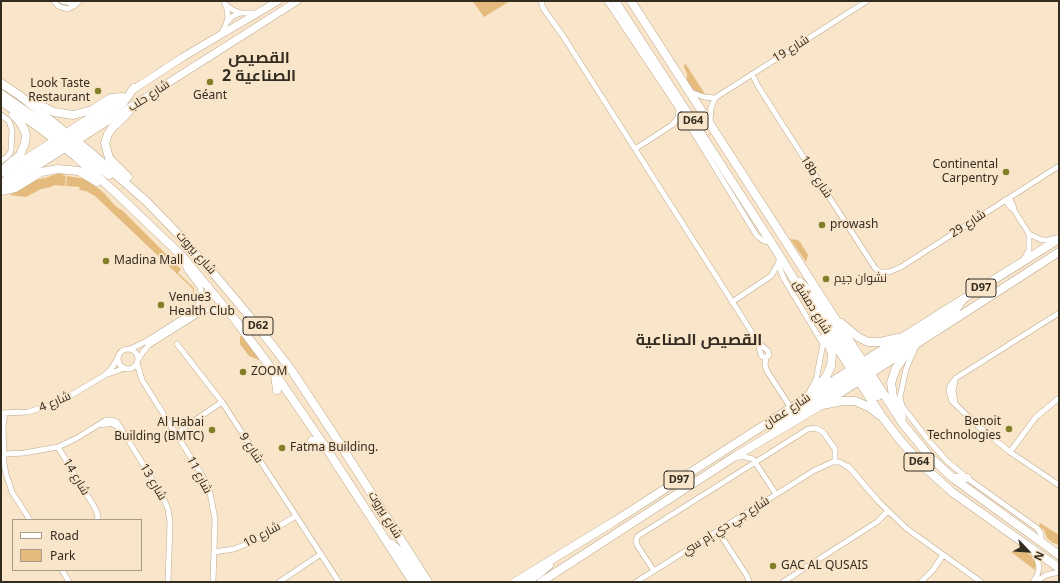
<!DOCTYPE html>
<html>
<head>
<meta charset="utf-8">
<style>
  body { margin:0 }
  #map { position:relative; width:1060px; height:583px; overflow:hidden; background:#f9e5c9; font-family:"Noto Sans",sans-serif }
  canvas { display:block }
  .frame { position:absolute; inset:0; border:2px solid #332c21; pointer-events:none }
  .legend { position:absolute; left:12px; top:519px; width:130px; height:52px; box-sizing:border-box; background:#f9e5c9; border:1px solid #aa9b86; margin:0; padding:5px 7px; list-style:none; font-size:12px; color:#332c21 }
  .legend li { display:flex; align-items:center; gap:8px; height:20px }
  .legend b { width:20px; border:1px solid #aa9b86 }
  .north { position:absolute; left:1008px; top:531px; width:40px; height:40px; -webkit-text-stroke:3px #f9e5c9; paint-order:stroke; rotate:115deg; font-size:11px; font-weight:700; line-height:16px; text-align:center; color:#332c21 }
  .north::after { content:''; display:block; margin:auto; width:14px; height:18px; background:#332c21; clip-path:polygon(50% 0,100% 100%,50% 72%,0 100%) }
</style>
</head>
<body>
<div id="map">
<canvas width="1060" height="583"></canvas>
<div class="frame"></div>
<ul class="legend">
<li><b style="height:5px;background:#fff"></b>Road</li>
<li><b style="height:11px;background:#e4bb7d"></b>Park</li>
</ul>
<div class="north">N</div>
</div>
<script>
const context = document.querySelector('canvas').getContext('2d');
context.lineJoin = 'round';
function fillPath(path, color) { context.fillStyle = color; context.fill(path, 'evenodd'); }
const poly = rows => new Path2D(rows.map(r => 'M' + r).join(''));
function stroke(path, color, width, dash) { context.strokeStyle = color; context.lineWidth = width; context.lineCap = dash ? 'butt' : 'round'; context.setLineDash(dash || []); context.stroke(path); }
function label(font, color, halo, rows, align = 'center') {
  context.font = font + ' "Noto Sans",Cairo,sans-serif'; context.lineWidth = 3.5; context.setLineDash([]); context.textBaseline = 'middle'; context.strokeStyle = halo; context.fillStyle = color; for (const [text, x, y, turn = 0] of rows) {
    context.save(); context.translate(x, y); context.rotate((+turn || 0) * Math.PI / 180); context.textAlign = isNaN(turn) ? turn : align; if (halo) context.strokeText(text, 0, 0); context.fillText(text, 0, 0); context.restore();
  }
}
const green = poly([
  [470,1,510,1,484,17,474,3],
  [685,63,705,94,697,92,693,89,687,81,687,74,684,67],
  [60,173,66,176,65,186,54,185,51,187,41,189,26,197,10,195,34,180,45,178],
  [67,176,86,179,104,193,115,206,123,211,181,269,178,273,194,288,194,292,198,299,197,299,193,292,193,289,95,196,86,191,79,190,80,187,66,186],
  [790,239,797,240,800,242,808,255,806,262],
  [240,336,242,336,261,359,259,360,249,356,240,344],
  [1040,523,1059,535,1059,545,1053,543,1047,538,1044,530,1039,526],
  [1020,549,1026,551,1033,557,1036,564,1035,570,1011,552]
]);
const street = poly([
  [54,1,58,6,67,9,74,6,79,1],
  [62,1,71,3,78,2],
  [541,1,543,8,563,36,758,342],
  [607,1,679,109,757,236,764,241,771,242],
  [226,5,233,10,241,13,255,13],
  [227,22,233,16,241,13],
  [221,34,225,27,228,18,227,9,224,1],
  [752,74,758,86,782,124,875,268,880,272,889,272,901,267,1059,166],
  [690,92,704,97,715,98,867,1],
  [1,115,9,121,12,130,11,151,8,156,1,161],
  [710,122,711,108,715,98],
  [635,149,672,125,678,118,679,110],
  [1009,198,1013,205,1014,210,1029,234,1042,240,1048,240,1056,238],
  [1005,200,1011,208,1014,210],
  [780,256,778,264,784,279,823,344,816,380,807,396],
  [1024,259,1029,250,1029,234],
  [732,302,771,276,778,264],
  [1059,313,956,378,950,386,949,391,952,401,978,426,1010,452,1059,485],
  [758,342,768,351,769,355,767,357,763,357,761,355,758,342],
  [177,344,222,402,339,582],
  [916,346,906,369,900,397,902,406,929,441,947,461,967,478,1037,528,1041,534,1041,543],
  [130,349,145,342,194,311,199,304,202,296,200,287,187,270,183,260],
  '118 359a10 10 0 1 1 20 0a10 10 0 1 1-20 0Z',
  [766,358,765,365,767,371,791,408],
  [138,360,143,352,149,345,203,311,207,310,217,309,228,313],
  [137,363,142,380,202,475,210,493,215,519,213,582],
  [108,374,125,368],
  [955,381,953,391,955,402],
  [5,413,3,426,4,463,6,474,12,492,30,520],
  [102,425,111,423,119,428],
  [3,426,1,413,28,412,58,403,105,375,111,369,118,358],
  [176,435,185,427,222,402],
  [58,447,95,508,98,516,97,520],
  [1010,452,1036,417,1059,398],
  [4,454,24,453,58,447,77,438,106,420,112,420,117,422,162,495,168,509,170,523,168,582],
  [737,457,745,457,753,459,776,494],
  [848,466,879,502,906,528,981,582],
  [718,531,747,576,749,582],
  [214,552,234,549,254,541,296,516],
  [62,570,69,582],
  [654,571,637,545,636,540,638,536,808,429,816,428,823,432,835,449,835,459],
  [279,582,321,554],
  [636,582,815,470,833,462,840,462,849,468],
  [783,582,877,522,888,511],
  [921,582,933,570,943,555],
  [1033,582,1037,576,1039,568,1038,562,1034,552],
  [1036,582,1046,575,1059,572]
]);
const secondary = poly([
  [131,91,183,57,278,1],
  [3,173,122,97],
  [1,189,297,1]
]);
const primary = poly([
  [615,1,771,242,823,326,883,418,900,440,921,464,952,492,1059,568],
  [631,1,903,424,930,457,953,478,1059,555],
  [1,83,19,95,89,151,146,201,181,237,214,274,255,323,292,371,329,427,428,582],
  [1,94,47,126,109,175],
  [1,101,41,129,76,157,117,194,183,257,236,321,274,372,326,448,413,582],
  [36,103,54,112,73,115,92,110,111,98,122,97],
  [1,171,20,155,25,143,26,135,23,127,19,121,13,115],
  [128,177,109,158,105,143,108,134,112,128,125,116,132,107],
  [1,186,8,178,123,103,134,88],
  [1,191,15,188,41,172,58,169,79,171,97,182],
  [800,282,811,293,878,396],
  [841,323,858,337,868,342,880,342,898,338],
  [275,375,277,390],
  [816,388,826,377,831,366,832,353,825,336],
  [822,405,843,401,855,401,869,407,879,415],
  [902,417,893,396,891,383,896,368,908,352],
  [775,427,876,361,955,311,963,299],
  [312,441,326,447],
  [953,478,967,478],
  [392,544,400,552,419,582],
  [515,582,615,521,842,375,1059,239],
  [527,582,541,572,549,565],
  [541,582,734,457,820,406,1059,252]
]);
const markers = [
  [210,82,4,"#817f27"],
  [98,91,4,"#817f27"],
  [1006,172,4,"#817f27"],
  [822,225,4,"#817f27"],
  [106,261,4,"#817f27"],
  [826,279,4,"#817f27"],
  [161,305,4,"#817f27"],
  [243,372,4,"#817f27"],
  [1009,429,4,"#817f27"],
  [212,430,4,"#817f27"],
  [282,448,4,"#817f27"],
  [773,566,4,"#817f27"]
];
const shields = [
  [693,121,30],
  [981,288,30],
  [258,326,30],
  [919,462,30],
  [679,480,30]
];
const shieldNames = [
  ["D64",693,121],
  ["D97",981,288],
  ["D62",258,326],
  ["D64",919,462],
  ["D97",679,480]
];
const streetNames = [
  ["شارع 19",791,49,-32],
  ["شارع حلب",149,96,-33],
  ["18b شارع",816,177,57],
  ["شارع 29",968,224,-33],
  ["شارع بيروت",196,253,48],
  ["شارع دمشق",812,307,58],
  ["شارع 4",55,402,-23],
  ["شارع عمان",787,411,-33],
  ["شارع 9",251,448,57],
  ["شارع 11",199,475,62],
  ["شارع 14",76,477,59],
  ["شارع 13",153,482,59],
  ["شارع بيروت",385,515,58],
  ["شارع جي دي إم سي",726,526,-32],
  ["شارع 10",262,535,-28]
];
const poiNames = [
  ["Look Taste",90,84,"right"],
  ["Restaurant",90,98,"right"],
  ["Géant",210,96,"center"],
  ["Continental",998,165,"right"],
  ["Carpentry",998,179,"right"],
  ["prowash",830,225],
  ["Madina Mall",114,261],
  ["نشوان جيم",834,279],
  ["Venue3",169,298],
  ["Health Club",169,312],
  ["ZOOM",251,372],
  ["Benoit",1001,422,"right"],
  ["Technologies",1001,436,"right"],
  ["Al Habai",204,423,"right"],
  ["Building (BMTC)",204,437,"right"],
  ["Fatma Building.",290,448],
  ["GAC AL QUSAIS",781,566]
];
const districtNames = [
  ["القصيص",259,58],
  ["الصناعية 2",259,76],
  ["القصيص الصناعية",699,340]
];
fillPath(green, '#e4bb7d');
stroke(street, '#bdaa8f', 6);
stroke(secondary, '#bdaa8f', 8);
stroke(primary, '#bdaa8f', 9);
stroke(street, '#fff', 5);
stroke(secondary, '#fff', 7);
stroke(primary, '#fff', 8);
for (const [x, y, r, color] of markers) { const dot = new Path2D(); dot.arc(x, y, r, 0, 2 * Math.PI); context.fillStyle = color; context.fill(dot); stroke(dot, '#f9e5c9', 1.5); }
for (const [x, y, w] of shields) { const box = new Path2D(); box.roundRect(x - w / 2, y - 9, w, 18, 3); context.fillStyle = '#f9e5c9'; context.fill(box); stroke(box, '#332c21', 1); }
label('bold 11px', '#332c21', null, shieldNames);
label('12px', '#332c21', '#f9e5c9', streetNames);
label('12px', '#332c21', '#f9e5c9', poiNames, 'left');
label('bold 16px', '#332c21', '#f9e5c9', districtNames);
</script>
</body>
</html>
